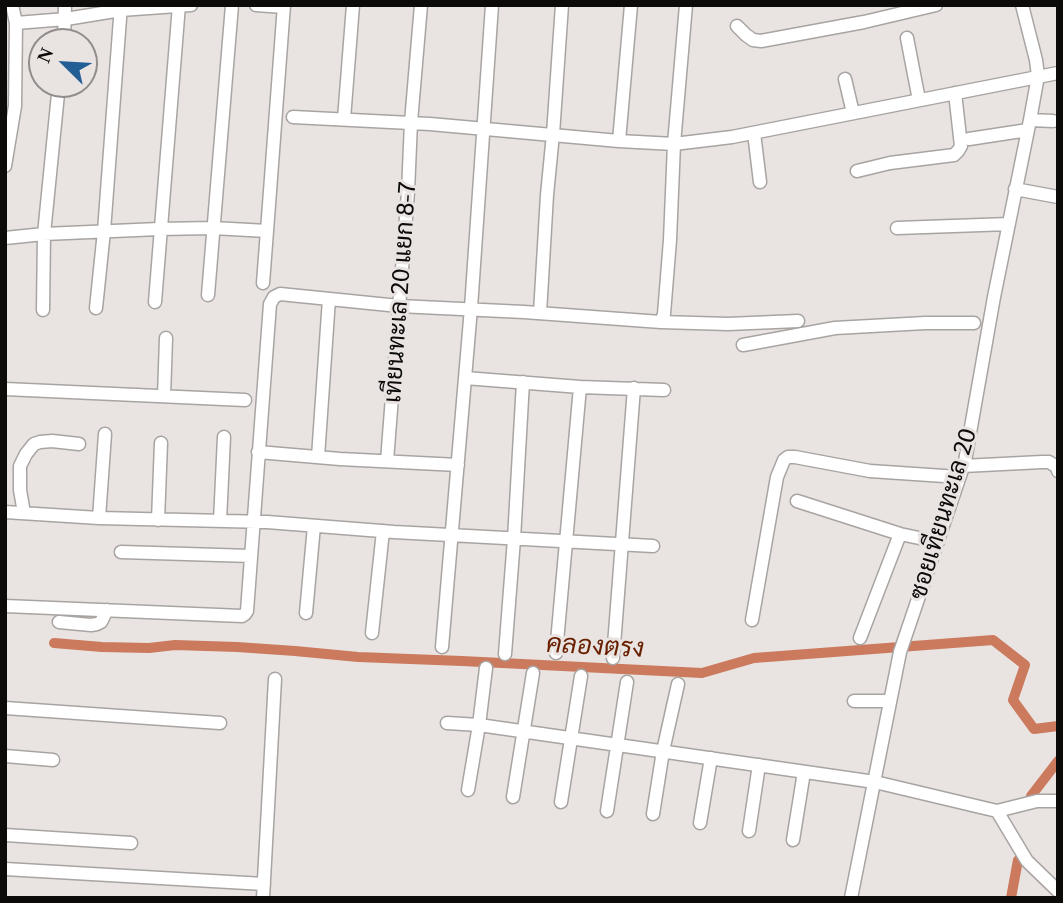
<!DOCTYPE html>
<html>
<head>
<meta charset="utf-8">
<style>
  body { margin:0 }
  #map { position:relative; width:1063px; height:903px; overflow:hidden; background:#e9e4e2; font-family:Georgia,serif }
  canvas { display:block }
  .frame { position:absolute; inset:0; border:7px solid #0c0b0a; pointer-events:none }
  .north { position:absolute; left:28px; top:28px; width:70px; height:70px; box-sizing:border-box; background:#e9e4e2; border:2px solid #918d8c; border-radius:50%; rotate:294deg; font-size:19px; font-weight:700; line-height:28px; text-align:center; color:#0c0b0a }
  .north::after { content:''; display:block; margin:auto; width:24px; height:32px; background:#235e95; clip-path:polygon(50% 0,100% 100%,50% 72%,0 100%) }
</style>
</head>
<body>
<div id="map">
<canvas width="1063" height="903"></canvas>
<div class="frame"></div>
<div class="north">N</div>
</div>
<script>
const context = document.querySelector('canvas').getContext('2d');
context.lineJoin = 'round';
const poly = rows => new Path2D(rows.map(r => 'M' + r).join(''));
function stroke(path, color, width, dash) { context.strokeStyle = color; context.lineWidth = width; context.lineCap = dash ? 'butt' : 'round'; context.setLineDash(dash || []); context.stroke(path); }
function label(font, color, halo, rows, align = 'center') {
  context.font = font + ' Georgia,Sarabun,serif'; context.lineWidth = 6; context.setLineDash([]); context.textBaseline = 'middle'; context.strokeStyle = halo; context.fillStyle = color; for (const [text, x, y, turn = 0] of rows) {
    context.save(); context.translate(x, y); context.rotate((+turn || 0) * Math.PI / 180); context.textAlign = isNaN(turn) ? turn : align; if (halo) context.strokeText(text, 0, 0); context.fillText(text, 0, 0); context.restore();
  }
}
const canal = poly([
  [54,643,102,647,149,648,175,645,237,647,295,651,358,657,462,661,702,673,754,658,993,640,1025,665,1013,700,1034,729,1058,726],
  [1031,796,1058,761],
  [1011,898,1018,860]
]);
const minor = poly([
  [256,5,284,7],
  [16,23,66,19,121,10,191,5],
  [737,26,746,35,753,40,761,41,864,22,936,5],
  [907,38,919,100],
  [64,42,65,5],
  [845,79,853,113],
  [293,117,430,124,619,141,674,144,732,137,1058,73],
  [344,119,353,5],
  [1030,120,1053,121],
  [754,133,760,182],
  [969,139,1028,130],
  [619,141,631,5],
  [5,166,15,106,16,23,12,5],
  [857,171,890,163,954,155,958,151,961,146,955,93],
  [1015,189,1058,197],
  [897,228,1009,224],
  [5,238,44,234,159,229,213,228,267,231,284,5],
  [263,283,267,231],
  [208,295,232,5],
  [155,302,179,5],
  [96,308,104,231,121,5],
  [43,310,44,234,59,84],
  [540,313,547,195,553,134,562,5],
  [661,322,728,324,798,321],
  [743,345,835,328,925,323,974,323],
  [465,378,580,387,664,390],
  [5,389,245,400],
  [164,396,166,338],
  [258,452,340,459,458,465],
  [318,457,329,299],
  [387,461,408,192,411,122,421,5],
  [963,466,1042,462,1049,462,1057,467,1058,471],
  [797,501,900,534,938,542],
  [5,512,99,518,267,522,394,532,653,546],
  [24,513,20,490,20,466,26,454,34,444,40,442,52,441,79,444],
  [99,518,105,434],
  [158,520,161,443],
  [220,521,224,437],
  [121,552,251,556],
  [5,606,242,616,245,614,247,611,270,304,274,297,280,294,399,306,524,312,661,322,664,314,670,240,674,144,686,5],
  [306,613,314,526],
  [752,620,777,477,784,460,788,457,795,457,870,471,959,477],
  [59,622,91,625,97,624,101,622,107,610],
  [372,633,383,531],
  [860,638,900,534],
  [442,647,471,308,492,5],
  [556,653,580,387],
  [505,654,514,539,523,382],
  [613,658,634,388],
  [854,701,890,701],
  [5,708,220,723],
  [447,723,479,725,875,782,997,811,1037,801,1058,801],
  [5,756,53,760],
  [468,790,479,725,486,668],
  [513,797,533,673],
  [561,802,581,676],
  [607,811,627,682],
  [997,811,1027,861,1058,891],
  [653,814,663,751,678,684],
  [700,823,711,758],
  [749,831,759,765],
  [5,835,131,843],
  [793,840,804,772],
  [5,869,264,884],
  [263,898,275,679],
  [851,898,900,652,965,461,994,297,1030,120,1038,76,1036,60,1022,5]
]);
const streetNames = [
  ["เทียนทะเล 20 แยก 8-7",400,292,-86],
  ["ซอยเทียนทะเล 20",943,514,-73]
];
const waterNames = [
  ["คลองตรง",595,646,3]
];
stroke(canal, '#cb7a5d', 10);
stroke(minor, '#a8a4a2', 15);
stroke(minor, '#fff', 12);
label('24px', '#0c0b0a', '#e9e4e2', streetNames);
label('italic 26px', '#681f00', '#e9e4e2', waterNames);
</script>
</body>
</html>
